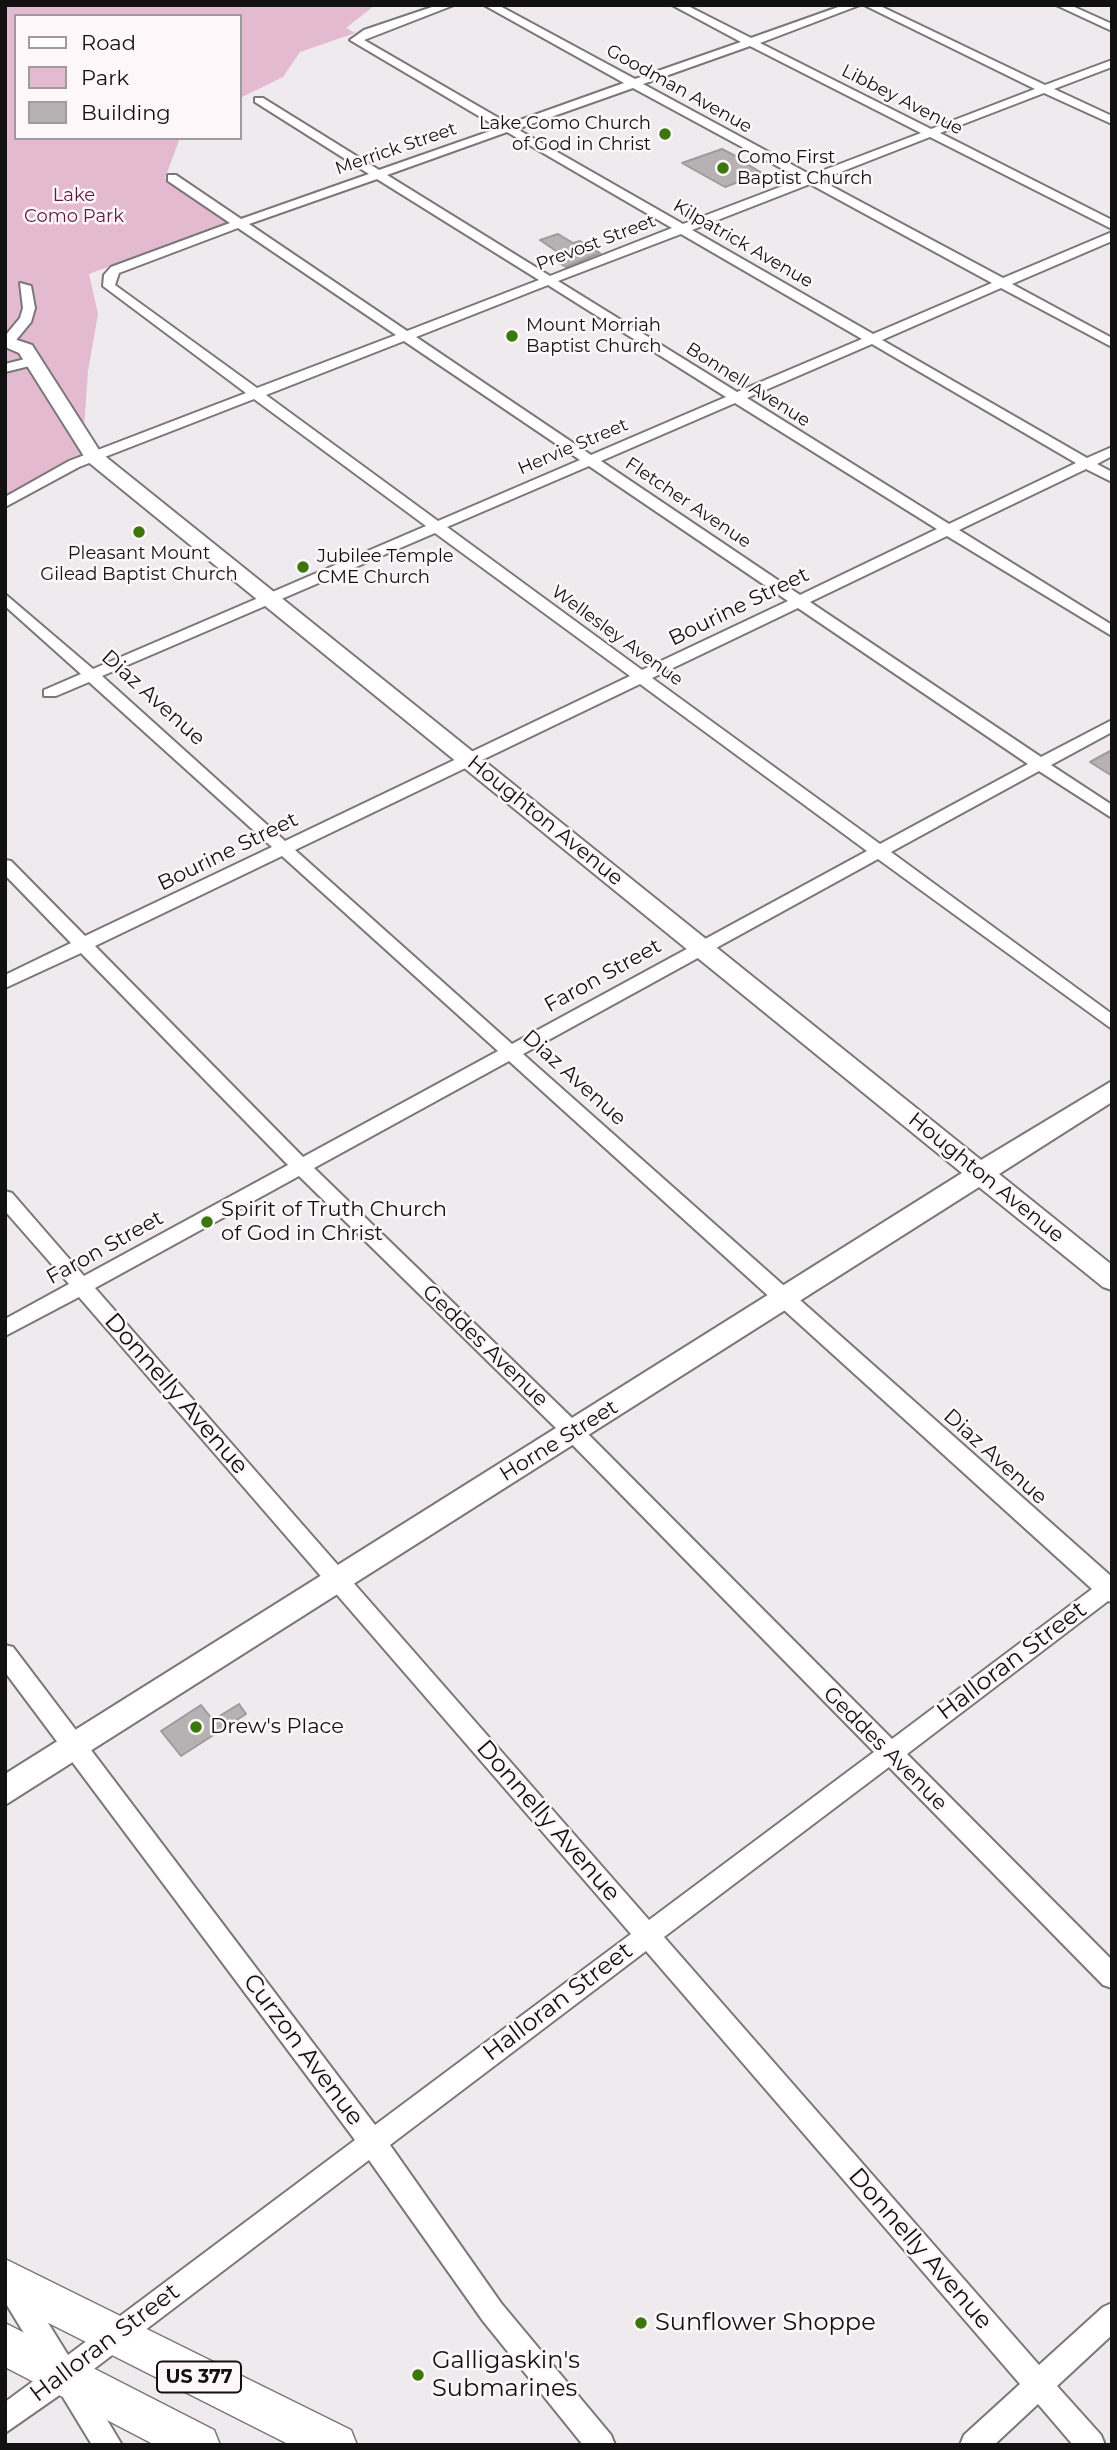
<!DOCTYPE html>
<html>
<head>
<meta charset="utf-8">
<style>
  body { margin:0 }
  #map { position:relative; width:1117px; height:2450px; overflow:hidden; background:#efeaed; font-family:Montserrat,sans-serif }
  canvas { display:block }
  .frame { position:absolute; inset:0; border:7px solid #121111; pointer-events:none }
  .legend { position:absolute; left:14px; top:14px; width:228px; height:126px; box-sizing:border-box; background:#fdf7fa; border:2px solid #9f9b9d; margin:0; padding:9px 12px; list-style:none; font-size:21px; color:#121111 }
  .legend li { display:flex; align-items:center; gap:14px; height:35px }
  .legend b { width:35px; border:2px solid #9f9b9d }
</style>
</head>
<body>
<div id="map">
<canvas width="1117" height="2450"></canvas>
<div class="frame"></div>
<ul class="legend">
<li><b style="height:9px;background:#fff"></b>Road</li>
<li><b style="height:19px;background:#e4bad1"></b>Park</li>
<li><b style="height:19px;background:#b6b1b3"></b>Building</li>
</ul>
</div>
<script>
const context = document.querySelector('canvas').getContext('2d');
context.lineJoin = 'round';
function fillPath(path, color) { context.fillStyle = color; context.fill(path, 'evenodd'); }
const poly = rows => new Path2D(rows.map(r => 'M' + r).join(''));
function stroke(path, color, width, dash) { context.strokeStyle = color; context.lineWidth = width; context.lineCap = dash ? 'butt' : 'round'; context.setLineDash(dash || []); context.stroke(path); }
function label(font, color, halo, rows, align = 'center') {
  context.font = font + ' Montserrat,sans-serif'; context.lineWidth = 5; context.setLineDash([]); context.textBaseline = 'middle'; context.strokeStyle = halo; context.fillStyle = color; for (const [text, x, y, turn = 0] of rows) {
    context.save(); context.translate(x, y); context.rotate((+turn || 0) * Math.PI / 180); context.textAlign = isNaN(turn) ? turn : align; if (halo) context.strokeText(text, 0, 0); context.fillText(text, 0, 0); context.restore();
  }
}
const green = poly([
  [5,5,375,5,346,28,355,33,300,52,283,77,240,98,240,16,16,16,16,138,180,138,165,178,229,222,89,274,98,314,88,371,82,456,5,498]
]);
const building = poly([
  [722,149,749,163,747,164,762,173,725,187,682,163,722,149],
  [558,234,573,243,580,241,600,253,566,267,552,259,562,255,540,240,558,234],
  [1112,750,1112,776,1090,762,1112,750],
  [239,1704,246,1714,181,1756,161,1731,201,1705,213,1720,239,1704]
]);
const street = poly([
  [438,5,454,5,364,40,509,124,624,83,484,5,498,5,635,79,741,42,672,5,686,5,751,38,844,5,860,5,760,43,931,129,1035,89,864,5,878,5,1045,85,1112,60,1112,67,1054,89,1112,116,1112,124,1044,93,940,133,1112,220,1112,229,930,137,820,180,1003,278,1112,232,1112,241,1012,284,1112,338,1112,347,1001,288,882,340,1087,458,1112,447,1112,456,1097,464,1112,472,1112,482,1086,469,959,530,1112,625,1112,636,947,536,810,602,1041,757,1112,720,1112,732,1051,765,1112,805,1112,818,1039,771,891,852,1112,1014,1112,1029,878,859,523,1054,1112,1577,1112,1602,1108,1601,907,1754,1112,1960,1112,1988,1103,1985,889,1767,664,1937,1039,2365,1103,2307,1112,2303,1112,2335,1057,2386,1101,2435,1105,2445,1073,2445,1038,2404,994,2445,960,2445,964,2435,1020,2384,646,1951,390,2145,501,2303,611,2435,615,2445,583,2445,483,2321,369,2160,82,2378,122,2445,92,2445,61,2394,5,2433,5,2402,47,2371,5,2302,5,2280,13,2277,22,2281,68,2355,355,2140,5,1672,5,1645,13,1647,375,2125,631,1934,79,1297,5,1336,5,1319,69,1284,5,1211,5,1191,12,1193,84,1276,288,1165,81,953,5,988,5,975,71,943,5,875,5,860,11,861,85,936,272,847,89,682,56,696,44,696,44,690,81,674,5,606,5,594,93,669,426,526,254,399,79,467,5,507,5,497,69,461,246,393,103,286,104,275,111,267,230,223,168,181,168,175,176,175,241,219,369,174,255,102,255,98,263,98,379,170,499,128,350,40,364,30,438,5],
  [750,46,921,133,811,175,643,84,750,46],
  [633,88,801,179,683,224,517,129,633,88],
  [507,132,672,228,550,276,387,175,507,132],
  [377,179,539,280,407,331,249,224,377,179],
  [810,184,992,283,873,334,692,230,810,184],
  [238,228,396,335,257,388,115,285,119,273,238,228],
  [681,234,862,339,737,392,558,281,681,234],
  [548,285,726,397,591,455,416,337,548,285],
  [404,341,580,460,438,521,266,395,404,341],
  [872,344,1076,463,949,524,747,398,872,344],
  [735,403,937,529,800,595,601,461,735,403],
  [589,466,788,601,642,670,447,527,589,466],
  [435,533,630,676,285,841,102,676,435,533],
  [798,608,1028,764,880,844,652,678,798,608],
  [640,684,867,851,512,1044,295,850,640,684],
  [282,856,498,1051,303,1157,95,946,282,856],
  [509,1061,1092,1589,892,1739,572,1418,314,1168,509,1061],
  [299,1176,558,1430,874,1752,649,1920,95,1288,299,1176],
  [1056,5,1070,5,1112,24,1112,31,1056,5],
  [20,283,31,286,35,308,31,322,12,345,7,346,5,336,20,318,23,308,20,283],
  [33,357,40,361,38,364,5,372,5,364,33,357]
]);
const secondary = poly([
  [5,336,32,345,101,453,981,1160,1112,1081,1112,1102,999,1174,1112,1265,1112,1290,1103,1287,979,1187,5,1805,5,1774,962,1173,87,461,19,353,5,347,5,336]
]);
const primary = poly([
  [5,2259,351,2430,357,2445,290,2445,5,2301,5,2259],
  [5,2323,214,2430,220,2445,155,2445,5,2367,5,2323]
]);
const markers = [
  [665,134,7,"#3c770c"],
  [723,168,7,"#3c770c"],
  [512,336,7,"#3c770c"],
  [139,532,7,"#3c770c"],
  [303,567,7,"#3c770c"],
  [207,1222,7,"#3c770c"],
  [196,1727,7,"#3c770c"],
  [641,2323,7,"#3c770c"],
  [418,2375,7,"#3c770c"]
];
const farStreetnames = [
  ["Goodman Avenue",679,89,29],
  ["Libbey Avenue",902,100,27],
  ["Merrick Street",396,149,-19],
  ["Prevost Street",596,243,-21],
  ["Kilpatrick Avenue",743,244,30],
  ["Bonnell Avenue",748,385,32],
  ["Hervie Street",573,447,-23],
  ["Fletcher Avenue",688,503,34],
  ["Wellesley Avenue",617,636,36]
];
const farPoinames = [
  ["Lake Como Church",651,124,"right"],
  ["of God in Christ",651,145,"right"],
  ["Como First",737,158],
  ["Baptist Church",737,179],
  ["Mount Morriah",526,326],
  ["Baptist Church",526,347],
  ["Pleasant Mount",139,554,"center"],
  ["Gilead Baptist Church",139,575,"center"],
  ["Jubilee Temple",317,557],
  ["CME Church",317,578]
];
const farParknames = [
  ["Lake",74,196],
  ["Como Park",74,217]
];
const shields = [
  [199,2377,84]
];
const shieldNames = [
  ["US 377",199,2377]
];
const streetNames = [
  ["Bourine Street",739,607,-26],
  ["Diaz Avenue",153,698,42],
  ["Houghton Avenue",545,821,39],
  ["Bourine Street",228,852,-26],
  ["Faron Street",603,976,-29],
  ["Diaz Avenue",574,1078,42],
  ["Houghton Avenue",986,1178,39],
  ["Faron Street",105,1248,-29],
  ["Geddes Avenue",485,1346,44],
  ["Horne Street",559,1441,-32],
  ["Diaz Avenue",995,1457,42],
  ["Geddes Avenue",885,1749,45]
];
const poiNames = [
  ["Spirit of Truth Church",221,1210],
  ["of God in Christ",221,1234],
  ["Drew's Place",210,1727]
];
const nearStreetnames = [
  ["Donnelly Avenue",176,1394,49],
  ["Halloran Street",1012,1661,-37],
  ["Donnelly Avenue",548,1821,49],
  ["Halloran Street",558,2002,-37],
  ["Curzon Avenue",303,2050,53],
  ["Donnelly Avenue",920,2249,49],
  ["Halloran Street",105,2343,-37]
];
const nearPoinames = [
  ["Sunflower Shoppe",655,2323],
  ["Galligaskin's",432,2361],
  ["Submarines",432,2389]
];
fillPath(green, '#e4bad1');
fillPath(building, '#b6b1b3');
stroke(building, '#9f9a9c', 2);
stroke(street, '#7b7678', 4);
stroke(secondary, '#7b7678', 4);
stroke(primary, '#7b7678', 3);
fillPath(street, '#fff');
fillPath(secondary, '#fff');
fillPath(primary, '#fff');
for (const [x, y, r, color] of markers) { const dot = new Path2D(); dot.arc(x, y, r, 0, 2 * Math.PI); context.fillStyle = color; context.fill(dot); stroke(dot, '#fdf7fa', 2.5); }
label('18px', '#121111', '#fdf7fa', farStreetnames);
label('18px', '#121111', '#fdf7fa', farPoinames, 'left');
label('18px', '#5d1a45', '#fdf7fa', farParknames);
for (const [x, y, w] of shields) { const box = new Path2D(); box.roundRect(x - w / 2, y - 15.5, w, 31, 5); context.fillStyle = '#fdf7fa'; context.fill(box); stroke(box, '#121111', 2); }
label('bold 19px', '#121111', null, shieldNames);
label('21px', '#121111', '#fdf7fa', streetNames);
label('21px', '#121111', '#fdf7fa', poiNames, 'left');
label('24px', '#121111', '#fdf7fa', nearStreetnames);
label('24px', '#121111', '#fdf7fa', nearPoinames, 'left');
</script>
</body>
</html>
